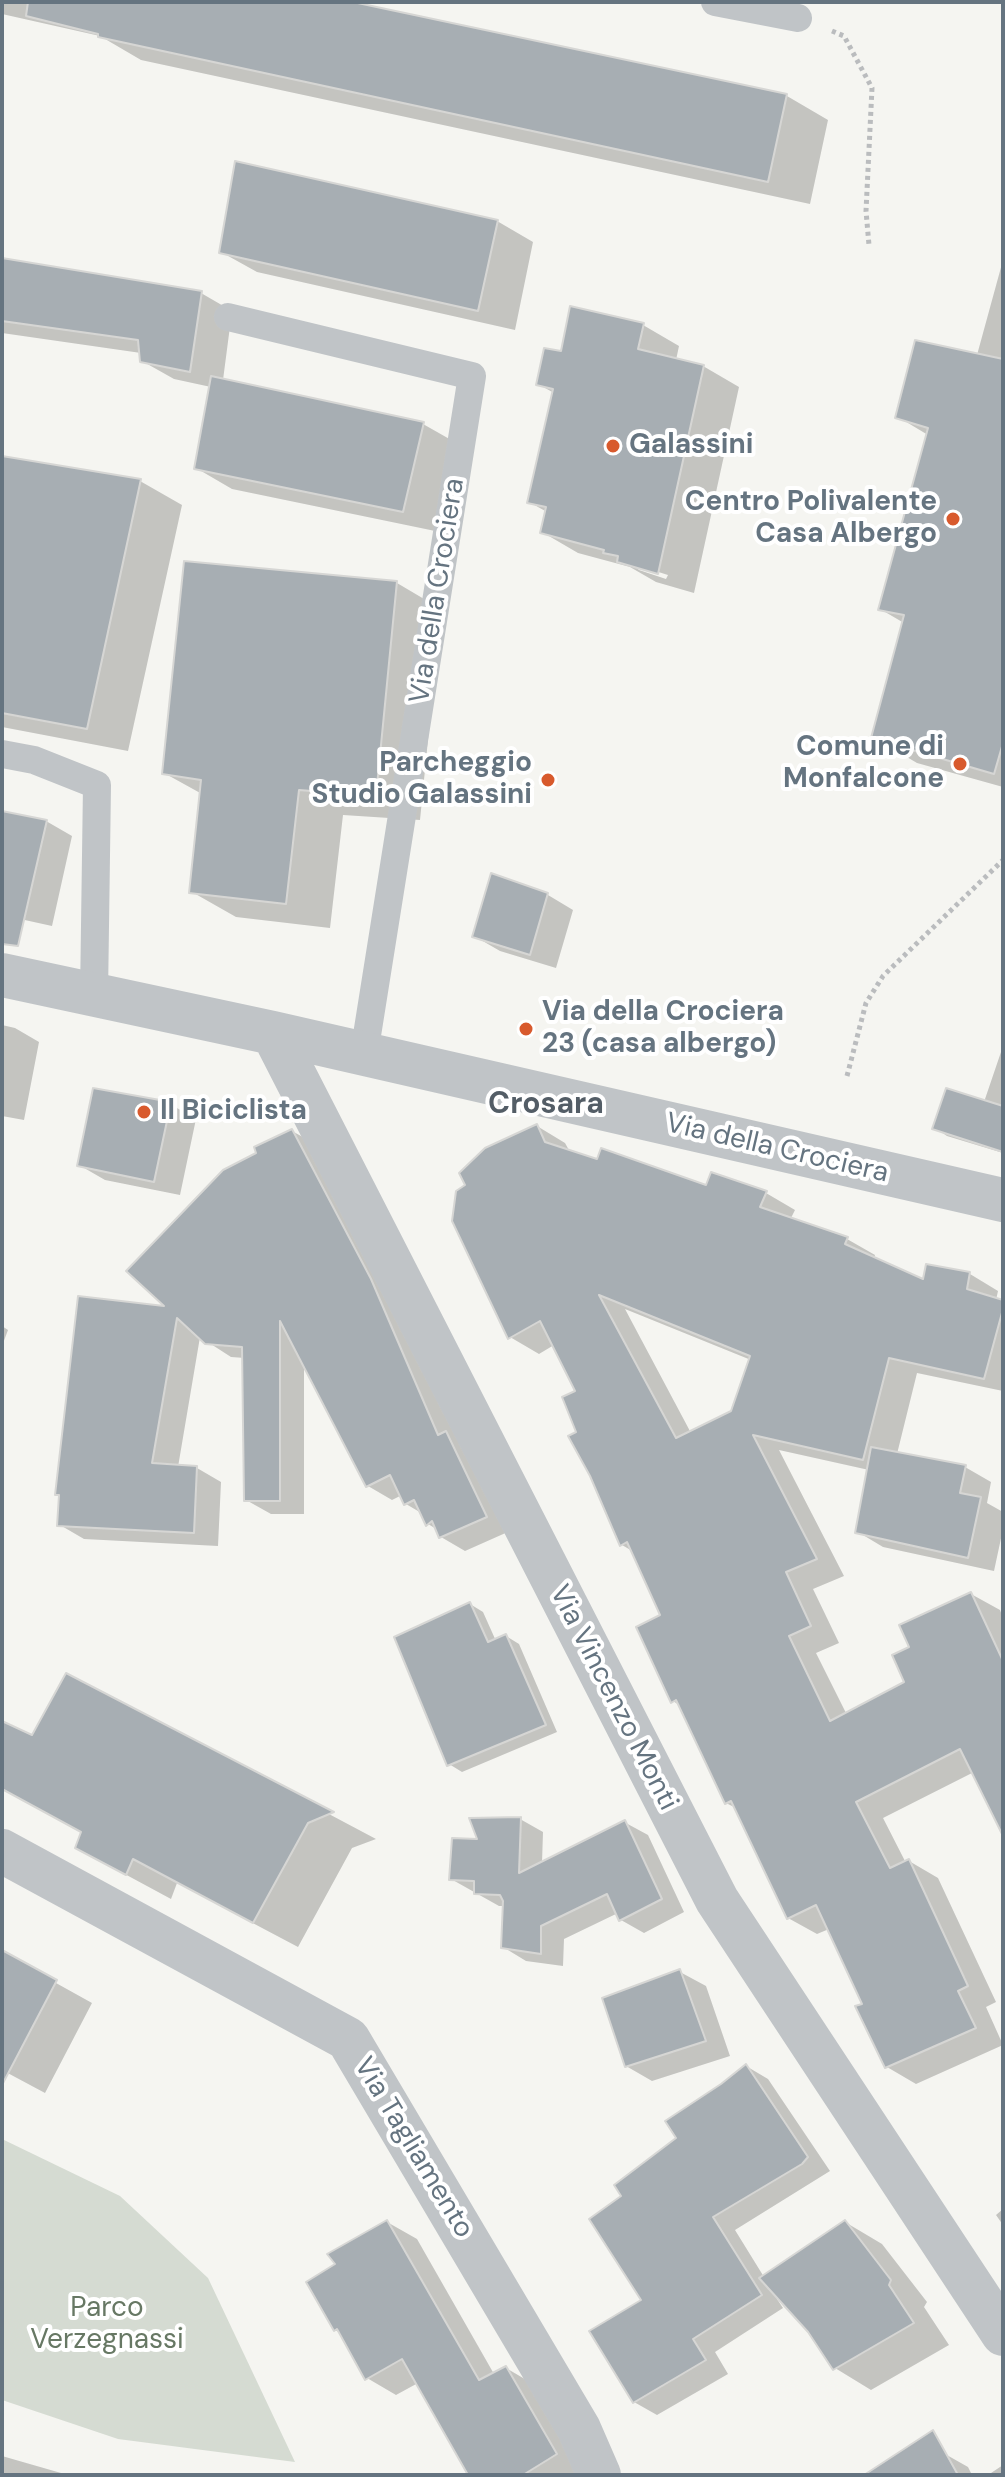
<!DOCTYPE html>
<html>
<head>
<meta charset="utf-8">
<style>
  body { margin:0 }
  #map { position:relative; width:1005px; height:2477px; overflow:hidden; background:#f5f5f1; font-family:"DM Sans",sans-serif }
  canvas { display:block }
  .frame { position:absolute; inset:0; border:4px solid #657480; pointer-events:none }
</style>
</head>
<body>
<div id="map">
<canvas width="1005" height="2477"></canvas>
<div class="frame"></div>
</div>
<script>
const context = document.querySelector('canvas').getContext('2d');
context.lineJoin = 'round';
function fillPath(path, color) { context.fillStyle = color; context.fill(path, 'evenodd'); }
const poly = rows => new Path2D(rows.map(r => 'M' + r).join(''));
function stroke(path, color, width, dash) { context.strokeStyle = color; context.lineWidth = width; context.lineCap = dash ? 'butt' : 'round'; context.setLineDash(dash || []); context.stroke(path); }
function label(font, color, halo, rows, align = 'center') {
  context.font = font + ' "DM Sans",sans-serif'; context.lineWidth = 8; context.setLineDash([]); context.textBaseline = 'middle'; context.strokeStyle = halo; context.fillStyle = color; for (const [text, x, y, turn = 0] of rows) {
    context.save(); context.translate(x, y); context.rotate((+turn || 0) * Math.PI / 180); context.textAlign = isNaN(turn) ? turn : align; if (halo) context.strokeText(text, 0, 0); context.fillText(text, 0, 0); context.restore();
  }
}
const green = poly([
  [2,2139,120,2196,208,2278,295,2462,118,2439,2,2400]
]);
const shadow = poly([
  [2,2,345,2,787,96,828,120,810,204,141,60,100,36,2,14],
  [497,221,533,242,515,330,257,272,221,252],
  [2,260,201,293,232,311,223,380,423,424,460,445,440,532,232,489,196,468,211,387,174,379,142,361,141,353,2,333],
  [1003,260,1003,787,917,763,873,737,904,623,880,609,928,435,898,417,977,355],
  [643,325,679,346,676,360,703,366,739,387,694,593,656,582,630,567,578,553,542,532,547,512,529,502,554,393,538,384,563,353],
  [633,564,668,575,666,579,639,570],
  [2,458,140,481,182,505,128,751,2,727],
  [186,563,397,583,441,609,420,820,343,815,330,928,236,917,192,892,202,794,164,773],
  [2,813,46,821,72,836,52,926,2,915],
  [492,876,548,895,573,910,556,968,500,951,474,936],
  [2,1025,15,1028,39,1042,24,1120,2,1116],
  [1001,1052,1003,1153,947,1136,935,1128,984,1102],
  [170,1104,196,1119,180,1195,105,1180,79,1165],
  [537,1126,565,1143,570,1152,707,1187,712,1175,766,1193,795,1210,791,1218,847,1239,875,1255,874,1259,925,1281,970,1274,998,1291,996,1300,1003,1302,1003,1391,917,1373,897,1454,965,1467,991,1482,987,1503,1003,1512,1003,1529,994,1571,883,1547,858,1532,869,1470,779,1450,844,1576,813,1589,839,1643,816,1653,847,1715,907,1683,911,1648,971,1594,1000,1610,1003,1618,1003,1819,974,1772,883,1818,906,1863,909,1861,938,1878,996,2002,986,2007,1003,2045,916,2084,887,2067,864,2005,829,1929,817,1934,788,1918,736,1808,726,1803,682,1707,673,1701,662,1616,634,1552,622,1545,578,1433,577,1392,554,1345,539,1354,510,1337],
  [625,1309,751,1360,733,1413,691,1433],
  [292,1131,317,1145,510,1531,465,1551,441,1537,438,1530,428,1524,423,1514,406,1504,402,1495,392,1500,368,1486,304,1363,304,1514,271,1514,246,1500,245,1358,231,1357,200,1337,178,1467,197,1468,221,1482,218,1546,84,1539,60,1525,170,1309,258,1154],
  [2,1326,8,1330,2,1346],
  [470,1604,483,1612,496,1641,506,1636,519,1644,557,1732,462,1772,449,1764],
  [67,1675,376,1839,352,1848,298,1947,177,1883,171,1899,121,1872,83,1833,2,1780,2,1723,33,1738],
  [520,1819,543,1832,542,1863,624,1822,648,1835,684,1912,644,1933,621,1920,618,1913,564,1939,563,1966,526,1961,503,1947,504,1906,499,1906,451,1879,480,1841],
  [2,1953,92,2003,45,2093,2,2070],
  [680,1972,706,1986,730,2056,652,2081,626,2066],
  [746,2066,768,2079,830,2171,735,2230,764,2277,845,2222,882,2244,927,2302,924,2307,949,2345,871,2390,835,2368,810,2331,779,2297,777,2299,783,2308,715,2352,728,2374,657,2415,634,2402,644,2301,624,2197,679,2139,722,2086],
  [1003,2209,1003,2225,996,2215],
  [387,2222,417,2239,494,2374,506,2368,535,2385,587,2475,471,2475,418,2383,396,2395,367,2378,342,2334,335,2330,338,2265],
  [945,2454,968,2467,972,2475,868,2475],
  [2,2456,68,2475,2,2475],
  [1003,2465,1003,2475,988,2475]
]);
const building = poly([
  [28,2,353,2,787,94,768,182,98,37,98,34,26,16,28,2],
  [235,161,498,220,478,311,219,253,235,161],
  [2,258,202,291,190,372,140,362,138,340,2,321,2,258],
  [570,306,644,323,638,349,704,365,658,574,617,562,618,556,603,553,604,550,540,533,546,507,527,503,553,389,536,385,544,348,561,351,570,306],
  [915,340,1003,359,1003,743,994,774,871,738,904,615,878,610,928,428,895,418,915,340],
  [211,376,424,422,403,512,194,469,211,376],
  [2,456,141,479,87,729,2,713,2,456],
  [184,561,397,581,376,796,299,790,286,904,189,893,201,780,162,774,184,561],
  [2,811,47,820,18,946,2,944,2,811],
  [491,873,548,893,530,955,472,937,491,873],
  [93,1088,171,1102,154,1182,77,1166,93,1088],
  [946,1088,1003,1106,1003,1152,932,1129,946,1088],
  [537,1124,545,1142,597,1159,601,1148,706,1185,711,1172,767,1191,760,1207,848,1237,845,1244,923,1279,926,1264,970,1272,967,1289,1003,1300,1003,1309,984,1379,889,1358,863,1460,753,1435,817,1559,786,1572,811,1626,789,1636,830,1721,904,1682,892,1655,909,1647,899,1625,971,1592,1003,1661,1003,1836,960,1749,856,1802,890,1868,909,1859,968,1986,958,1991,976,2028,885,2068,855,2006,862,2004,816,1905,787,1919,731,1801,725,1804,676,1700,671,1703,636,1627,660,1615,627,1542,620,1546,590,1476,568,1436,576,1432,562,1397,575,1391,540,1321,508,1339,452,1221,456,1191,465,1185,459,1173,485,1148,537,1124],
  [599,1295,750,1356,731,1411,676,1438,599,1295],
  [292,1129,371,1279,438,1435,446,1431,487,1517,439,1538,432,1521,426,1526,414,1500,404,1505,390,1475,366,1487,280,1321,280,1501,244,1501,242,1347,205,1344,177,1318,152,1463,197,1466,194,1533,57,1526,59,1495,55,1495,78,1296,164,1306,126,1271,223,1170,256,1153,254,1147,292,1129],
  [871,1447,966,1465,960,1493,981,1497,968,1558,855,1533,871,1447],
  [470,1602,488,1642,506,1634,546,1725,447,1766,394,1637,470,1602],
  [66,1673,334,1812,308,1823,253,1923,133,1859,126,1875,75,1848,81,1832,2,1789,2,1721,32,1735,66,1673],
  [521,1817,519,1873,625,1820,662,1899,619,1921,607,1894,541,1926,541,1954,501,1948,503,1901,500,1895,474,1894,474,1881,449,1880,452,1838,477,1839,469,1818,521,1817],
  [2,1950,57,1980,2,2085,2,1950],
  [680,1969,706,2041,625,2067,602,1998,680,1969],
  [746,2064,808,2157,802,2164,713,2217,762,2295,693,2339,706,2360,633,2403,589,2331,641,2300,589,2219,621,2196,614,2185,676,2138,665,2121,721,2084,746,2064],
  [387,2220,479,2380,506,2366,557,2454,523,2475,468,2475,402,2359,365,2380,337,2329,334,2331,306,2282,335,2264,327,2254,387,2220],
  [845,2220,891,2280,889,2285,914,2323,833,2370,808,2332,759,2278,845,2220],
  [933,2430,958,2475,864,2475,933,2430]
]);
const path = poly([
  [832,31,844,36,872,88,866,211,869,245],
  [847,1076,866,1003,883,976,1003,860]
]);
const lane = poly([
  [715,2,798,18],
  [228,317,472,376,364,1054],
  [2,754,34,760,97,785,94,996]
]);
const street = poly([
  [2,975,273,1033,1003,1200],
  [273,1033,717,1900,1003,2334],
  [2,1851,348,2039,579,2429,599,2475]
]);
const markers = [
  [613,446,8,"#d85a2d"],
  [953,519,8,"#d85a2d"],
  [960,764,8,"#d85a2d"],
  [548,780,8,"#d85a2d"],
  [526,1029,8,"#d85a2d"],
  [144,1112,8,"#d85a2d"]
];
const poiNames = [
  ["Galassini",629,446],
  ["Centro Polivalente",937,503,"right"],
  ["Casa Albergo",937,535,"right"],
  ["Comune di",944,748,"right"],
  ["Monfalcone",944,780,"right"],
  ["Parcheggio",532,764,"right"],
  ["Studio Galassini",532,796,"right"],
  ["Via della Crociera",542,1013],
  ["23 (casa albergo)",542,1045],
  ["Il Biciclista",160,1112]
];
const streetNames = [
  ["Via della Crociera",438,591,-81],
  ["Via della Crociera",777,1149,13],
  ["Via Vincenzo Monti",613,1698,63],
  ["Via Tagliamento",413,2148,59]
];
const parkNames = [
  ["Parco",107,2309],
  ["Verzegnassi",107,2341]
];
const neighbourhoodNames = [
  ["Crosara",546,1105]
];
fillPath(green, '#d5dbd2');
fillPath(shadow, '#0003');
fillPath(building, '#a7aeb3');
stroke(building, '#d6d6d4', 2);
stroke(path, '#babcbe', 5, [4, 4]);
stroke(lane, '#c0c4c7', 28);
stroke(street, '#c0c4c7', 44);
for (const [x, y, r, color] of markers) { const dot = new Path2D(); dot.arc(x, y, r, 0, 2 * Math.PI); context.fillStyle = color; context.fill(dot); stroke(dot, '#fff', 3); }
label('bold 28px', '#657480', '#fff', poiNames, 'left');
label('28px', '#657480', '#fff', streetNames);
label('28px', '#677864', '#fff', parkNames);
label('bold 30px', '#535d66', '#fff', neighbourhoodNames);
</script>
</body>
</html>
